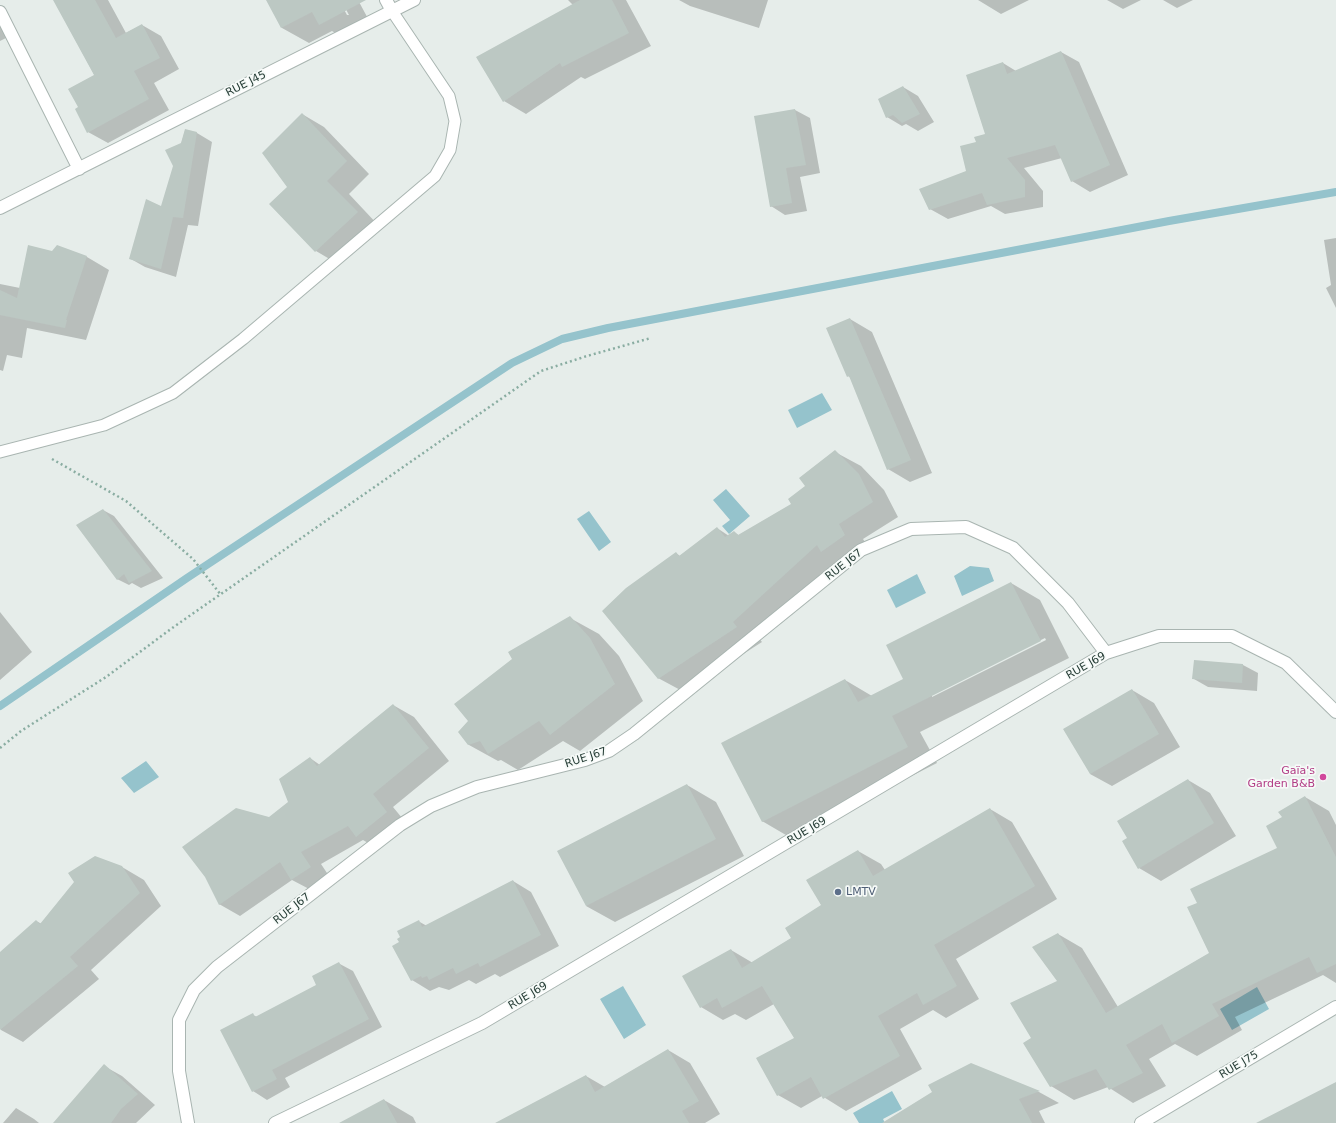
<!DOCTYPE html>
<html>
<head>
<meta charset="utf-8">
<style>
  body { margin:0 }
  canvas { display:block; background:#e6edea }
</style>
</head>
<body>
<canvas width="1336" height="1123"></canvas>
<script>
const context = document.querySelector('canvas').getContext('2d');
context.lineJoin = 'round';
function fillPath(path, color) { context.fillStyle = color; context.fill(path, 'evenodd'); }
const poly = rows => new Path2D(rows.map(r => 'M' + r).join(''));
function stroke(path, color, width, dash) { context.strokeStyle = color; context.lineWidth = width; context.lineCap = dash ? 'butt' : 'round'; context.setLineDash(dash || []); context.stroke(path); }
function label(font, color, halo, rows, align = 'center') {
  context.font = font + ' "DejaVu Sans",sans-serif'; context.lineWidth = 3.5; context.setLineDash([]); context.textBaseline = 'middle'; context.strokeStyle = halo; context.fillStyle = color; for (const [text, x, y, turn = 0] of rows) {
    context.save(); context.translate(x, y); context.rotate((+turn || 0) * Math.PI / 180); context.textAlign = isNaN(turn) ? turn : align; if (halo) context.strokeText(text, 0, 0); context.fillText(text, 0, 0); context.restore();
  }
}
const water = poly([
  [822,393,832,410,797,428,788,410],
  [726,489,750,516,729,534,722,526,730,520,713,500],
  [589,511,611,542,599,551,577,519],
  [970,566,989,568,994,581,962,596,954,576],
  [917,574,926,593,896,608,887,590],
  [146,761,159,777,134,793,121,778],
  [623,986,646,1025,624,1039,600,999],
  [1257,987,1269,1009,1232,1030,1220,1009],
  [892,1091,902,1109,883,1119,885,1123,859,1123,853,1113]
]);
const shadow = poly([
  [54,0,108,0,126,33,142,25,161,36,179,69,154,83,169,110,108,143,88,132,79,107,95,76],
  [267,0,339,0,347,15,349,15,341,0,358,0,372,26,347,40,332,31,309,43,282,28],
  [568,0,626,0,651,46,585,79,581,77,526,114,504,101,573,5],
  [679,0,768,0,759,28,690,6],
  [978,0,1029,0,1001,14],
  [1107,0,1141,0,1123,9],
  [1163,0,1193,0,1177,8],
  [0,16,10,36,0,41],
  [1061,52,1079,62,1128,175,1090,192,1072,181,1062,158,1024,168,1043,191,1043,207,1005,214,991,206,948,219,930,209,967,172,977,143,987,135,1003,63,1016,71],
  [903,87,918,96,934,122,918,131,906,124,902,126,887,117],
  [795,110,810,118,820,173,800,177,807,211,785,215,771,206],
  [302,114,324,127,369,174,349,194,379,226,338,264,316,251,270,204,288,187],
  [185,131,197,133,212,142,198,226,188,225,176,277,145,267,131,259,162,208],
  [1336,238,1336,308,1326,288,1331,285,1324,240],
  [53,253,87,257,109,270,86,340,27,328,22,358,7,355,3,371,0,370,0,284,20,288],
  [850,319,872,332,932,473,910,482,888,469,851,378,848,376],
  [835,452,861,466,884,490,898,517,863,539,870,550,758,637,762,642,684,692,658,678,676,553,680,556,717,528,729,536,734,532,740,536,793,505,806,486],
  [103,510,114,516,163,578,141,588,132,583,129,585,117,579],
  [1011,583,1040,600,1069,658,920,732,937,763,791,838,762,821,845,680,872,696,905,680],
  [1045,638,1046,640,932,697,932,695],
  [0,612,32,652,0,680],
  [570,618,599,634,619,656,643,701,580,751,563,741,518,770,501,760,498,761,469,745,459,732],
  [1195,661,1243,665,1258,673,1257,691,1208,687,1194,679],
  [1132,690,1154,703,1180,747,1112,786,1090,774],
  [393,705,414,717,449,761,393,807,407,824,378,849,363,840,321,864,331,879,313,891,292,880,240,916,219,904,269,818,289,802,310,758,320,765],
  [1188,780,1210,793,1236,836,1161,881,1139,868,1129,838],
  [687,785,716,802,744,856,615,922,586,906],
  [1305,797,1329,811,1336,825,1336,983,1323,975,1235,1017,1242,1030,1197,1056,1175,1044,1149,1059,1166,1086,1133,1103,1108,1087,1074,1100,1051,1086,1032,1038,1058,981,1058,934,1082,948,1118,1007,1210,953,1198,903,1278,848,1283,818],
  [990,809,1012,822,1057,899,956,959,979,999,946,1018,933,1010,900,1029,922,1069,846,1111,822,1096,801,1108,778,1095,795,1038,774,1004,746,1020,735,1014,723,1020,701,1007,731,950,753,963,792,938,822,906,808,880,858,851,881,864,885,870],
  [122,867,144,880,161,906,91,970,99,979,23,1042,1,1030,0,953,36,921,42,924],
  [513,881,531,892,559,946,500,977,495,974,476,984,469,980,449,990,439,987,430,991,412,980,400,943,418,921,427,926],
  [338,963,353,971,382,1027,285,1078,290,1087,267,1100,253,1091,253,1015,257,1017,318,985],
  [668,1050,690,1063,720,1114,705,1123,520,1123,586,1076,605,1087],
  [971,1064,1039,1092,1059,1103,1039,1111,1045,1123,911,1123,933,1092],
  [104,1066,122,1076,155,1105,136,1123,54,1123],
  [384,1100,413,1117,416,1123,341,1123],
  [16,1108,34,1119,39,1123,3,1123]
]);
const stream = poly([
  [0,706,187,578,512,363,562,339,608,328,1169,221,1336,192]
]);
const building = poly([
  [53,0,95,0,116,38,142,24,160,58,134,71,149,99,87,133,75,109,78,107,68,89,94,75],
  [266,0,366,0,319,25,312,12,281,28],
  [580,0,612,0,629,33,562,67,560,63,503,102,476,57],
  [1061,51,1110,165,1071,182,1055,145,1007,158,1025,180,1025,197,987,205,982,193,929,210,919,189,966,171,960,146,976,142,974,137,985,134,966,75,1003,62,1007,74],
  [903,86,920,114,902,123,893,115,886,118,878,99],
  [795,109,806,165,786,168,792,203,770,207,754,116],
  [302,113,347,161,327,181,358,212,315,252,269,204,287,187,262,153],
  [185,129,197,132,183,218,173,217,161,269,129,259,146,199,161,206,173,166,165,150,181,143],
  [28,245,52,251,57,245,87,256,66,320,67,320,65,328,0,315,0,290,17,298],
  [850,318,911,460,887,470,849,376,847,377,826,328],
  [835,450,859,474,873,502,839,524,845,535,821,552,817,545,733,622,737,627,658,679,602,611,626,588,676,552,679,556,717,527,725,537,734,531,738,535,791,504,788,499,805,486,799,478],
  [103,509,152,571,129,583,124,574,117,580,76,525],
  [1011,582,1041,641,892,716,908,747,762,822,721,743,845,679,858,702,903,679,886,645],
  [570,616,590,638,615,684,550,735,539,721,488,754,480,741,468,745,458,732,468,721,454,704,512,659,508,652],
  [1194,660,1243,664,1242,683,1192,679],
  [1132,689,1159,734,1090,774,1063,729],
  [393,704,429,748,373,794,387,812,356,837,348,826,301,852,311,867,291,880,280,862,219,905,205,877,182,847,236,808,269,817,288,802,279,779,310,757,317,766],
  [1188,779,1214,823,1138,869,1122,841,1127,838,1117,821],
  [687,784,716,839,586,906,557,851],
  [1305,796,1336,857,1336,964,1317,973,1309,957,1212,1004,1219,1016,1172,1043,1162,1024,1126,1045,1143,1073,1109,1090,1096,1069,1050,1087,1023,1043,1031,1038,1010,1003,1057,981,1032,947,1058,933,1106,1013,1209,953,1187,907,1197,903,1190,889,1277,848,1266,826,1282,817,1278,812],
  [990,808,1035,886,934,945,957,986,923,1005,917,993,878,1016,900,1056,823,1099,811,1077,777,1096,756,1058,794,1038,762,986,722,1008,717,998,700,1008,682,976,731,949,742,968,791,938,785,928,821,905,806,880,858,850,873,876],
  [95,856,122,866,140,893,70,957,78,966,0,1030,0,952,36,920,40,924,74,882,68,873],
  [513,880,541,935,480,967,478,963,456,974,453,968,429,980,427,976,422,978,421,976,411,981,392,946,399,942,397,939,400,937,397,931,419,920,422,927],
  [339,962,369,1019,272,1070,277,1079,252,1092,220,1030,253,1013,255,1017,316,985,312,976],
  [668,1049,699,1101,682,1111,689,1123,495,1123,586,1075,595,1092],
  [971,1063,1040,1091,1019,1099,1032,1123,882,1123,932,1092,928,1085],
  [104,1064,138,1094,121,1109,111,1123,53,1123],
  [1336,1082,1336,1123,1256,1123],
  [384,1099,397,1123,339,1123]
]);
const path = poly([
  [52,459,126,501,193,559,221,595],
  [0,748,21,731,106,677,175,626,541,371,587,356,651,338]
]);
const lane = poly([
  [0,452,104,425,173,393,243,339,435,176,450,150,455,121,449,96,392,11]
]);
const street = poly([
  [386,0,392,11],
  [0,12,79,169],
  [0,208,414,0],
  [188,1123,179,1071,179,1020,194,990,217,967,400,825,431,806,477,787,585,760,609,751,634,734,861,550,911,529,966,527,1013,548,1068,603,1106,653],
  [275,1123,482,1023,1106,653,1159,636,1232,636,1286,663,1336,712],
  [1141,1123,1336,1007]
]);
const markers = [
  [1323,777,4,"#d1479c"],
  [838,892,4,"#5c6f8a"]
];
const streetNames = [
  ["RUE J45",246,84,-27],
  ["RUE J67",844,565,-38],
  ["RUE J69",1086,666,-30],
  ["RUE J67",586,758,-18],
  ["RUE J69",807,831,-31],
  ["RUE J67",292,909,-38],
  ["RUE J69",528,996,-31],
  ["RUE J75",1239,1065,-31]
];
const hotelNames = [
  ["Gaïa's",1315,771],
  ["Garden B&B",1315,784]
];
const serviceNames = [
  ["LMTV",846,892]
];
fillPath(water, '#95c3cc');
fillPath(shadow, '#0003');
stroke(stream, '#95c3cc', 8);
fillPath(building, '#bcc8c3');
stroke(lane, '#a9b5b1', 13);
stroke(street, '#a9b5b1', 14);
stroke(path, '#8aada2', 2.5, [2, 3]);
stroke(lane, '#fff', 11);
stroke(street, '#fff', 12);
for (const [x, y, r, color] of markers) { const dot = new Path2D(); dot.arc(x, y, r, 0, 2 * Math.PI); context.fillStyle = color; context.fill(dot); stroke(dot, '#f6faf8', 1.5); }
label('11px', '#273e37', '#f6faf8', streetNames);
label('11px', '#b23c85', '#f6faf8', hotelNames, 'right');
label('11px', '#4e5e75', '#f6faf8', serviceNames, 'left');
</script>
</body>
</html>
